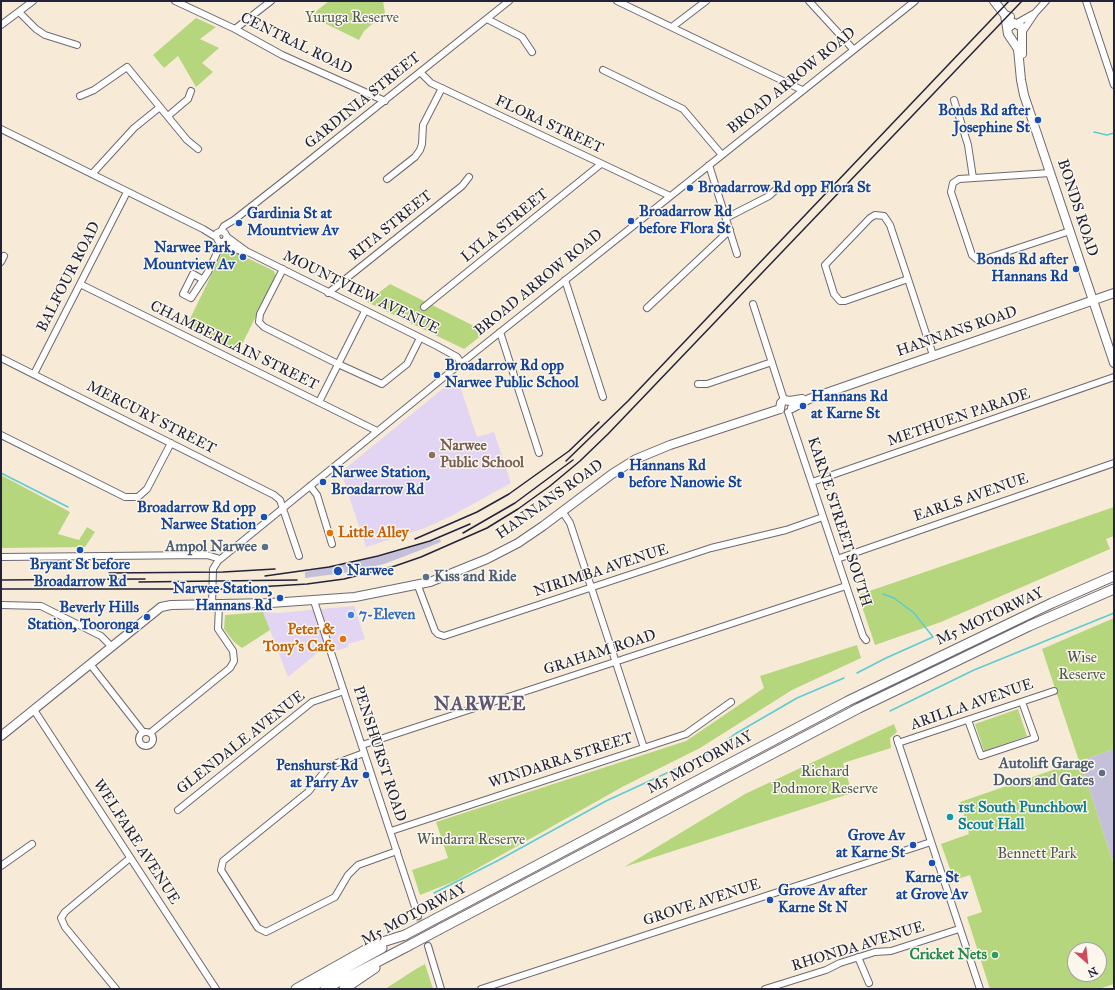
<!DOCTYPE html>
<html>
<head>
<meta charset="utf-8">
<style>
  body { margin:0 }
  #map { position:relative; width:1115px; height:990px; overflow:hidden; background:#f7ebd7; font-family:"IM FELL Great Primer",serif }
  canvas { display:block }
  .frame { position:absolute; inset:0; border:2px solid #22223b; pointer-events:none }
  .north { position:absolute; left:1067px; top:942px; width:40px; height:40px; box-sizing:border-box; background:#fbf7ec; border:1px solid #a4a2a5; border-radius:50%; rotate:152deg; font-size:11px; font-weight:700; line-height:16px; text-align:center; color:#22223b }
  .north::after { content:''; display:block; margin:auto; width:14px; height:18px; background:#d1495b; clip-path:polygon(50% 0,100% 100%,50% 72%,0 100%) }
</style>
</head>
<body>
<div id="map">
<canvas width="1115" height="990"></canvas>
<div class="frame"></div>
<div class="north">N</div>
</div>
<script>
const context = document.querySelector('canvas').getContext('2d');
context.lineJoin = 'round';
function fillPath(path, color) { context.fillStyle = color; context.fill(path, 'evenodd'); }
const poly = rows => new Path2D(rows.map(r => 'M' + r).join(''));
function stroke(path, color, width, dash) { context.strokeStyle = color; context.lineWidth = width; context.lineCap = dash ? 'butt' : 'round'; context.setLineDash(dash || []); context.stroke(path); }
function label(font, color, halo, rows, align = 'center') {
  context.font = font + ' "IM FELL Great Primer",serif'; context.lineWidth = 3; context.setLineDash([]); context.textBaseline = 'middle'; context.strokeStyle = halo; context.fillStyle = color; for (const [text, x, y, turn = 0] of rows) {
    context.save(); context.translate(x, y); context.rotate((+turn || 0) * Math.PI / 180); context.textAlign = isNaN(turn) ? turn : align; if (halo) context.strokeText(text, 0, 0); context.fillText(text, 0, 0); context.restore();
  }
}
const built = poly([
  [457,377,477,437,494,432,511,483,453,515,425,528,366,547,341,472],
  [354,606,365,639,348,644,349,647,339,650,321,650,288,677,263,612,278,613]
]);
const industrial = poly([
  [440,539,441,542,426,548,384,564,344,573,305,578,305,572,382,556],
  [1114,749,1114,865,1080,761]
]);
const green = poly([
  [329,1,383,1,385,13,364,31,359,40,310,16],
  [196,18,216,27,200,39,219,48,202,63,213,72,196,87,178,56,164,68,153,55],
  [225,247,274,271,276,277,238,352,186,327],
  [390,284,486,332,464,349,367,302],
  [1,475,70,512,58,534,79,540,87,527,95,532,85,547,1,548],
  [1114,507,1114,536,1106,539,1110,549,941,622,875,645,858,595],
  [263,612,270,630,242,648,234,642,224,629,225,615],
  [1114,618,1114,749,1080,761,1114,865,1114,984,1099,989,990,989,967,917,982,912,970,875,954,880,941,844,969,834,960,802,1079,761,1042,649],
  [1075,950,1099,950,1099,974,1075,974],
  [857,645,861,658,792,690,700,748,624,786,455,881,420,895,412,870,448,858,436,822,686,741,764,688,760,676],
  [1018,709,1027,736,984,751,975,724],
  [894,724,897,732,890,738,891,748,843,763,852,793,624,867,745,794],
  [425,964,433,989,385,989,416,969]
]);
const stream = poly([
  [1094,132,1107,135,1114,133],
  [1,473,68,507],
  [857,673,886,658,933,637,914,613,894,598,883,594],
  [890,711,974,670,1114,613],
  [434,893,499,860,606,801,708,754,735,734,797,698,844,678]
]);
const minorTunnel = poly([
  [418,916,428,946]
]);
const minor = poly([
  [175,1,235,29,282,55,385,101],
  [617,1,802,90],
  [809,1,853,49],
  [1086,1,1114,85],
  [19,12,36,29,45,35,77,45],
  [487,19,522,37,532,52],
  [1017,23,1033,14],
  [1,25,33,1],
  [672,27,706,1],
  [235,29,271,1],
  [1023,31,1035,13,1046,1],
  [603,70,683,109,722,155],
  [420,72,431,83,670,196],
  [80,96,94,90,127,67,187,140,198,149],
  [954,100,968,145,973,178],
  [168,116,188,99,191,91],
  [1,129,203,229,216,237,219,242,224,242,227,237,225,233,221,231,217,233,216,237],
  [709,165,737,254],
  [1050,173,959,179,953,183,951,192,972,255,979,261,1070,231],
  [92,174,134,128,160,107],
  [387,179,415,157,420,150,422,144,423,125,442,88],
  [726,218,769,196,779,187],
  [221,231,224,226,234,220,285,180,509,1],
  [227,237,246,251,437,346,457,357,461,363],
  [224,242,240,251,246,251],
  [1,262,4,256],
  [283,269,260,314,259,322,264,327,338,364,382,384,407,364,420,338],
  [202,279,193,274,183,294,191,298,208,272,222,242],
  [908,279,845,301,840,301,834,294,825,265,870,218,875,215,884,216,890,225,908,279,933,355],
  [565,280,603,397],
  [80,284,377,431],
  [328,293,462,186,469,177],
  [753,304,784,400],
  [424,307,601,164],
  [647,308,730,230],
  [500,332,539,453],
  [1,358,274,495,280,500,299,556],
  [34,374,127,192],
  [698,384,707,384,772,362],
  [319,402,365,311],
  [788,412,863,636,866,640],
  [1,435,125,497,138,497,147,489,171,443],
  [812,482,1114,377],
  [310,486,317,495,332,544],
  [562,511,570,523,644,748],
  [1,557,207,555,220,559],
  [837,559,1114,463],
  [418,586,435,631,438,634,444,636,711,548,786,530,823,517],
  [314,601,418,916],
  [1,605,41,606,101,636,112,647],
  [212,605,213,569,218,561,454,369,915,1],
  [90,664,143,732],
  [34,710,216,989],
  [968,720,981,756,1035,738,1022,702],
  '139 739a7 7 0 1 1 14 0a7 7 0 1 1-14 0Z',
  [150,733,230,668,234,661,233,651,218,629,219,605],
  [897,739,980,989],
  [898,743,1054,691],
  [362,745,846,586],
  [364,753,329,766,308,792,223,861,221,870,258,928,266,932,335,897,348,875,358,865,397,851],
  [178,810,312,702,344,691],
  [391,831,686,734,731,702],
  [1,866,32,844],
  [428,946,441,989],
  [858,957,869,983],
  [116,989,65,927,61,918,65,912,130,858],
  [481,989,931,842],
  [765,989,826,970,840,963,875,952,891,951,959,929]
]);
const major = poly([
  [994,1,1005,15,1010,17],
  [1005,15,1008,34,1018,49,1021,80,1024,95,1114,363],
  [1008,28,1014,23,1022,27,1022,54],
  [792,408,809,399,1114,293],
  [780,409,781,403,784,400,790,401,802,399],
  [1,736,161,607,171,605,271,603,355,597,430,582,487,559,518,543,543,526,612,474,636,459,670,445,780,409]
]);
const highway = poly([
  [437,918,848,701,1052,603,1114,576],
  [440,929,859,708,1029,626,1114,589],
  [296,989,376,944,405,935],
  [308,989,382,948],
  [325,989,408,946],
  [344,989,375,968]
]);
const rail = poly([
  [566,461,628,401,1009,1],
  [463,533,515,503,573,460],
  [415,539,477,512,509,494,569,451,599,422],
  [109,573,223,572,275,569],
  [265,576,329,567,378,556,430,541,470,524],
  [1,580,145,579],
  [139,582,297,580],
  [1,589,224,589,307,584,344,579,395,566,421,557,487,528,518,509,550,486,580,461,608,434,1022,1]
]);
const highwayBridge = poly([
  [405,935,437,918],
  [408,946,440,929]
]);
const markers = [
  [1038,120,4,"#1a4fb4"],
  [690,188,4,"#1a4fb4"],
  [631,221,4,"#1a4fb4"],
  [239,223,4,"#1a4fb4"],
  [243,257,4,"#1a4fb4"],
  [1076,269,4,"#1a4fb4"],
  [437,375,4,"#1a4fb4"],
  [803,406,4,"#1a4fb4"],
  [432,455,4,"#8d6e63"],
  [621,475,4,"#1a4fb4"],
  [323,482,4,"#1a4fb4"],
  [264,517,4,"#1a4fb4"],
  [330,533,4,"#e8710a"],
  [265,547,4,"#5c6f8a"],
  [80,550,4,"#1a4fb4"],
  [338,571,5,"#1a4fb4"],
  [426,577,4,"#5c6f8a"],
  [280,598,4,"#1a4fb4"],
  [351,615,4,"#3f7fe0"],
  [147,617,4,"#1a4fb4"],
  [343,639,4,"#e8710a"],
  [1102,773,4,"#5c6f8a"],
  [366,775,4,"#1a4fb4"],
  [950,817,4,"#0f9aa8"],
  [913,845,4,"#1a4fb4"],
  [932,863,4,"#1a4fb4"],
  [770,900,4,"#1a4fb4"],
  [995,955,4,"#2e9e5b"]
];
const parkNames = [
  ["Yuruga Reserve",352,18],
  ["Wise",1082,658],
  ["Reserve",1082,675],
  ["Richard",825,772],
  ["Podmore Reserve",825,789],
  ["Windarra Reserve",471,840],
  ["Bennett Park",1037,854]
];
const streetNames = [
  ["CENTRAL ROAD",296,44,26],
  ["BROAD ARROW ROAD",792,81,-39],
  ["GARDINIA STREET",363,101,-39],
  ["FLORA STREET",549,125,25],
  ["BONDS ROAD",1077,208,72],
  ["RITA STREET",391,226,-39],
  ["LYLA STREET",505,226,-39],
  ["BALFOUR ROAD",69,277,-63],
  ["BROAD ARROW ROAD",539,283,-39],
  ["MOUNTVIEW AVENUE",361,293,26],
  ["HANNANS ROAD",957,332,-19],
  ["CHAMBERLAIN STREET",234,346,26],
  ["MERCURY STREET",151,418,27],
  ["METHUEN PARADE",959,418,-19],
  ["EARLS AVENUE",971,498,-19],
  ["HANNANS ROAD",550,500,-35],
  ["KARNE STREET SOUTH",839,522,72],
  ["NIRIMBA AVENUE",601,571,-18],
  ["M5 MOTORWAY",990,617,-25],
  ["GRAHAM ROAD",600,653,-18],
  ["ARILLA AVENUE",972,705,-19],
  ["GLENDALE AVENUE",241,743,-38],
  ["PENSHURST ROAD",379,754,72],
  ["WINDARRA STREET",561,761,-18],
  ["M5 MOTORWAY",700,763,-28],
  ["WELFARE AVENUE",136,842,57],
  ["GROVE AVENUE",702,903,-18],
  ["M5 MOTORWAY",414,915,-28],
  ["RHONDA AVENUE",858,947,-17]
];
const transitNames = [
  ["Bonds Rd after",1030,111,"right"],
  ["Josephine St",1030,128,"right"],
  ["Broadarrow Rd opp Flora St",698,188],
  ["Broadarrow Rd",639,212],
  ["before Flora St",639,229],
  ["Gardinia St at",247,214],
  ["Mountview Av",247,231],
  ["Narwee Park,",235,248,"right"],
  ["Mountview Av",235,265,"right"],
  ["Bonds Rd after",1068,260,"right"],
  ["Hannans Rd",1068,277,"right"],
  ["Broadarrow Rd opp",445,366],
  ["Narwee Public School",445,383],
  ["Hannans Rd",811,397],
  ["at Karne St",811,414],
  ["Hannans Rd",629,466],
  ["before Nanowie St",629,483],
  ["Narwee Station,",331,473],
  ["Broadarrow Rd",331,490],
  ["Broadarrow Rd opp",256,508,"right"],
  ["Narwee Station",256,525,"right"],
  ["Bryant St before",80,565,"center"],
  ["Broadarrow Rd",80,582,"center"],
  ["Narwee",347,571],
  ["Narwee Station,",272,589,"right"],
  ["Hannans Rd",272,606,"right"],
  ["Beverly Hills",139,608,"right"],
  ["Station, Tooronga",139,625,"right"],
  ["Penshurst Rd",358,766,"right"],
  ["at Parry Av",358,783,"right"],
  ["Grove Av",905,836,"right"],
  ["at Karne St",905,853,"right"],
  ["Karne St",932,878,"center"],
  ["at Grove Av",932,895,"center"],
  ["Grove Av after",778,891],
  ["Karne St N",778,908]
];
const educationNames = [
  ["Narwee",440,446],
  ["Public School",440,463]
];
const foodNames = [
  ["Little Alley",338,533],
  ["Peter &",335,630,"right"],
  ["Tony's Cafe",335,647,"right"]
];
const serviceNames = [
  ["Ampol Narwee",257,547],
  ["Kiss and Ride",434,577,"left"],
  ["Autolift Garage",1094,764],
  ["Doors and Gates",1094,781]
];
const shopNames = [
  ["7-Eleven",359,615]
];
const cultureNames = [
  ["1st South Punchbowl",958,808],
  ["Scout Hall",958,825]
];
const leisureNames = [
  ["Cricket Nets",987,955]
];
const districtNames = [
  ["NARWEE",480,705]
];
fillPath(built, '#e2d4f3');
fillPath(industrial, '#c5c0da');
fillPath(green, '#b5d67d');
stroke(stream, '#5dcbd2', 1.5);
stroke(minorTunnel, '#ccc3b8', 6, [6, 3]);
stroke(minor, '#6d6872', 8);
stroke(major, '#6d6872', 10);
stroke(highway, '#6d6872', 11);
stroke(minor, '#fff', 6);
stroke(major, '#fff', 8);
stroke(highway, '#fff', 9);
stroke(rail, '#22223b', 1.5);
stroke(highwayBridge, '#6d6872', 11, []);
stroke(highwayBridge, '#fff', 9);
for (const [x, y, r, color] of markers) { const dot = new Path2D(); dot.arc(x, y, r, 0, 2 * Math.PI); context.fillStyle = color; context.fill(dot); stroke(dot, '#fbf7ec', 1.5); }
label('15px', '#4e584f', '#fbf7ec', parkNames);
label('15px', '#22223b', '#fbf7ec', streetNames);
label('bold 15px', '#164399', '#fbf7ec', transitNames, 'left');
label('bold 15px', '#785e54', '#fbf7ec', educationNames, 'left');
label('bold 15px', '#c56008', '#fbf7ec', foodNames, 'left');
label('bold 15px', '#4e5e75', '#fbf7ec', serviceNames, 'right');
label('bold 15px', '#366cbe', '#fbf7ec', shopNames, 'left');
label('bold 15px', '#0d838f', '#fbf7ec', cultureNames, 'left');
label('bold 15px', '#27864d', '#fbf7ec', leisureNames, 'right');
context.letterSpacing = '1px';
label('bold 19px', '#5d5576', '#fbf7ec', districtNames);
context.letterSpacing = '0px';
</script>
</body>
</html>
